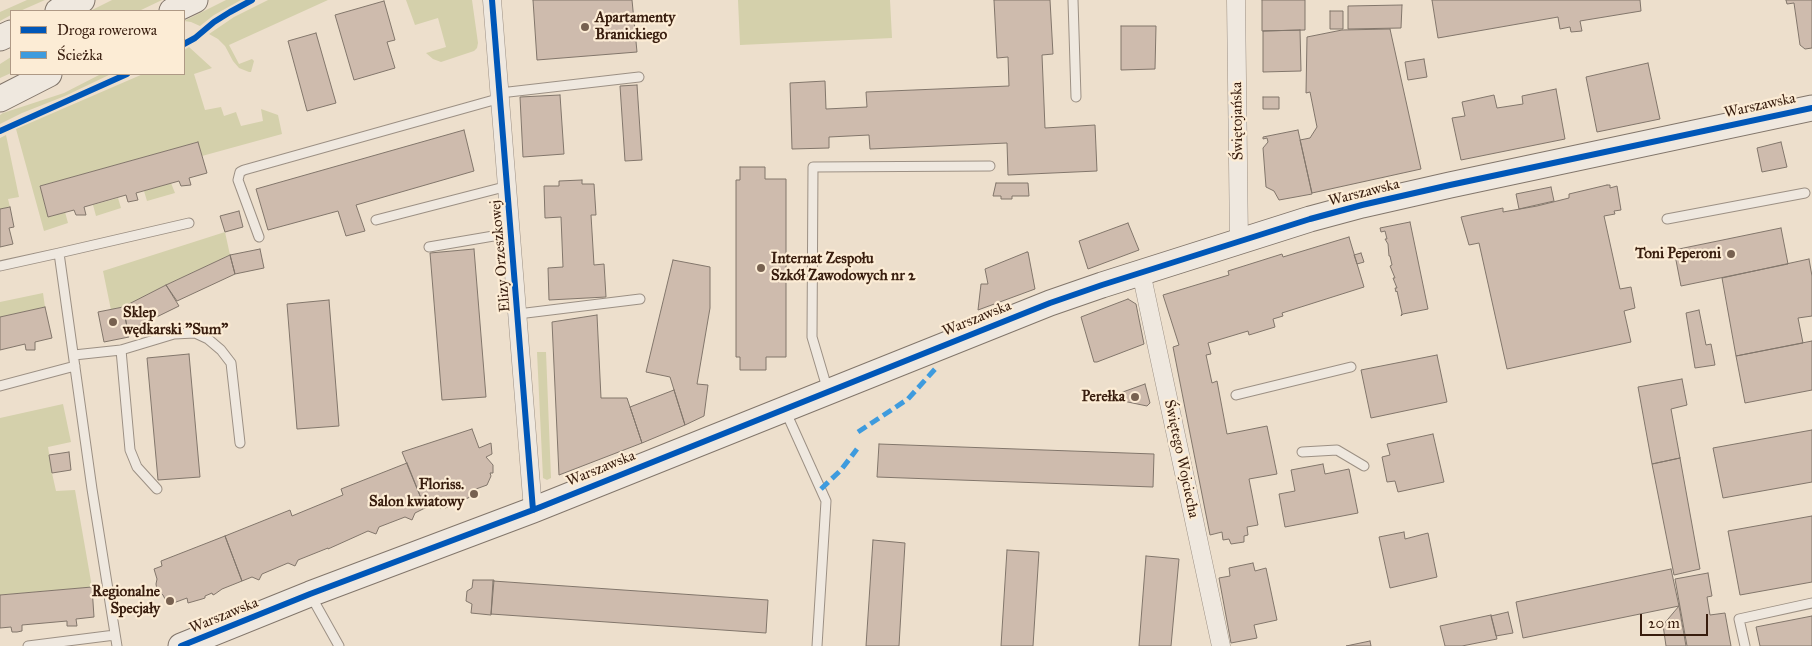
<!DOCTYPE html>
<html>
<head>
<meta charset="utf-8">
<style>
  body { margin:0 }
  #map { position:relative; width:1812px; height:646px; overflow:hidden; background:#eddfcc; font-family:"IM FELL Great Primer",serif }
  canvas { display:block }
  .legend { position:absolute; left:10px; top:10px; width:175px; height:65px; box-sizing:border-box; background:#fcecd5; border:1px solid #ae9985; margin:0; padding:6px 9px; list-style:none; font-size:15px; color:#381d0e }
  .legend li { display:flex; align-items:center; gap:10px; height:25px }
  .legend b { width:25px; border:1px solid #ae9985 }
  .scale { position:absolute; left:1640px; top:614px; width:68px; height:22px; box-sizing:border-box; border:2px solid #381d0e; border-top:0; padding-left:6px; font-size:15px; line-height:18px; white-space:nowrap; color:#381d0e; -webkit-text-stroke:4px #fcecd5; paint-order:stroke }
</style>
</head>
<body>
<div id="map">
<canvas width="1812" height="646"></canvas>
<ul class="legend">
<li><b style="height:6px;background:#0057b8"></b>Droga rowerowa</li>
<li><b style="height:6px;background:#3e9bde"></b>Ścieżka</li>
</ul>
<div class="scale">20 m</div>
</div>
<script>
const context = document.querySelector('canvas').getContext('2d');
context.lineJoin = 'round';
function fillPath(path, color) { context.fillStyle = color; context.fill(path, 'evenodd'); }
const poly = rows => new Path2D(rows.map(r => 'M' + r).join(''));
function stroke(path, color, width, dash) { context.strokeStyle = color; context.lineWidth = width; context.lineCap = dash ? 'butt' : 'round'; context.setLineDash(dash || []); context.stroke(path); }
function label(font, color, halo, rows, align = 'center') {
  context.font = font + ' "IM FELL Great Primer",serif'; context.lineWidth = 4.5; context.setLineDash([]); context.textBaseline = 'middle'; context.strokeStyle = halo; context.fillStyle = color; for (const [text, x, y, turn = 0] of rows) {
    context.save(); context.translate(x, y); context.rotate((+turn || 0) * Math.PI / 180); context.textAlign = isNaN(turn) ? turn : align; if (halo) context.strokeText(text, 0, 0); context.fillText(text, 0, 0); context.restore();
  }
}
const green = poly([
  [27,0,45,0,20,11,11,11,11,15,0,21,0,12],
  [112,0,162,0,139,11,90,11],
  [226,0,241,0,214,15,200,26,191,22,184,21],
  [268,0,328,0,229,45,239,64,252,59,254,61,251,72,249,72,239,68,233,61,225,46,218,39,209,34,234,17],
  [406,0,472,0,478,43,477,48,474,51,441,62,433,59,426,53,446,47,438,18,415,25],
  [738,0,890,0,892,38,740,45],
  [189,47,212,68,194,74,205,110,221,107,224,116,236,112,241,126,263,121,261,109,278,115,282,134,202,156,198,142,40,186,48,217,65,212,68,223,44,231,16,129,143,74,184,74,184,50],
  [11,57,11,73,0,78,0,64],
  [101,74,111,74,65,96,22,113,0,124,0,115,3,113,64,93],
  [6,135,19,197,8,199,10,207,0,209,0,138],
  [171,183,175,193,147,201,144,191],
  [118,198,121,208,96,216,93,205],
  [225,232,230,255,166,285,123,307,111,310,103,271],
  [43,293,45,307,0,317,0,302],
  [537,352,546,352,551,478,547,480,543,478],
  [63,404,71,442,48,447,52,473,56,491,75,490,92,587,0,595,0,418]
]);
const building = poly([
  [533,0,632,0,637,52,537,60,533,0],
  [994,0,1050,0,1053,54,1042,55,1045,128,1095,125,1097,171,1008,175,1007,143,870,149,869,135,829,137,829,148,792,149,790,83,825,81,826,109,867,107,866,92,1009,86,1008,57,997,58,994,0],
  [1262,0,1305,0,1305,30,1262,31,1262,0],
  [1432,0,1640,0,1641,11,1580,21,1582,31,1571,32,1570,27,1560,29,1558,17,1438,38,1432,0],
  [1786,0,1812,0,1812,48,1805,49,1800,45,1794,3,1787,4,1786,0],
  [384,1,395,40,387,42,395,68,354,80,335,15,384,1],
  [1402,5,1401,28,1348,29,1348,6,1402,5],
  [1330,11,1343,11,1343,29,1330,29,1330,11],
  [1121,26,1156,26,1155,69,1121,70,1121,26],
  [1390,29,1421,169,1312,193,1300,140,1310,138,1317,127,1310,92,1306,93,1307,37,1342,30,1390,29],
  [1300,30,1301,71,1263,72,1263,31,1300,30],
  [316,33,336,103,307,111,288,41,316,33],
  [1424,59,1427,77,1408,80,1405,62,1424,59],
  [1648,63,1660,119,1597,132,1586,77,1648,63],
  [637,85,642,160,625,161,620,86,637,85],
  [1556,89,1565,139,1461,160,1452,118,1465,116,1462,102,1494,95,1497,108,1523,104,1522,96,1556,89],
  [560,95,564,154,523,157,520,97,560,95],
  [1263,97,1279,97,1279,109,1263,109,1263,97],
  [464,130,474,171,356,205,365,231,346,236,338,211,268,230,256,189,464,130],
  [1298,130,1312,194,1279,200,1274,191,1266,187,1263,148,1268,142,1267,138,1263,139,1263,137,1298,130],
  [198,142,207,173,189,178,191,185,181,186,179,181,136,193,138,200,128,202,126,195,84,207,86,215,76,215,74,210,48,217,40,186,198,142],
  [1781,142,1787,167,1762,172,1757,148,1781,142],
  [740,167,765,167,765,179,786,179,786,357,766,357,766,370,740,370,740,357,736,357,736,180,740,180,740,167],
  [582,180,582,184,594,184,596,215,591,215,594,265,604,264,606,297,549,300,548,268,563,267,561,217,545,218,544,186,559,186,559,181,582,180],
  [996,183,1028,183,1029,196,1012,196,1012,199,1001,199,1001,196,993,196,996,183],
  [1607,185,1610,185,1610,188,1617,186,1621,210,1614,211,1615,214,1604,216,1620,289,1631,287,1635,308,1624,311,1631,342,1507,369,1479,243,1469,245,1461,217,1503,208,1503,212,1537,206,1569,198,1569,194,1607,185],
  [1551,187,1554,201,1519,209,1516,194,1551,187],
  [10,207,14,227,9,228,13,244,0,247,0,209,10,207],
  [239,211,243,227,225,232,220,216,239,211],
  [1410,222,1428,309,1403,314,1401,316,1402,313,1397,291,1396,292,1395,288,1397,288,1393,278,1395,278,1390,266,1392,265,1390,256,1389,256,1388,244,1385,239,1387,239,1385,231,1381,232,1380,228,1410,222],
  [1128,223,1139,250,1088,269,1079,241,1128,223],
  [1781,228,1788,264,1681,286,1674,250,1781,228],
  [1349,237,1364,287,1282,313,1283,316,1273,319,1275,327,1249,335,1248,331,1208,343,1211,354,1206,355,1212,383,1217,381,1227,434,1267,426,1277,474,1249,479,1258,525,1247,527,1248,535,1244,536,1244,542,1231,544,1229,539,1223,540,1222,532,1210,535,1173,347,1179,345,1163,295,1229,275,1228,271,1282,254,1283,257,1349,237],
  [260,249,264,268,235,274,230,255,260,249],
  [474,249,486,397,442,400,430,253,474,249],
  [1027,252,1028,252,1035,289,978,310,981,284,988,284,985,269,1027,252],
  [1361,253,1364,262,1357,264,1354,255,1361,253],
  [230,255,235,274,177,301,166,285,230,255],
  [1809,259,1812,276,1812,316,1798,318,1803,343,1736,356,1722,278,1809,259],
  [673,260,710,267,710,308,697,384,708,385,704,416,685,425,670,377,646,372,673,260],
  [166,285,179,306,128,331,123,307,166,285],
  [1128,299,1136,304,1144,344,1097,362,1094,362,1081,317,1128,299],
  [329,300,339,426,297,429,287,304,329,300],
  [45,307,52,338,35,342,35,350,26,350,25,344,0,350,0,317,45,307],
  [123,307,129,337,104,342,98,312,123,307],
  [1699,310,1706,345,1711,344,1715,365,1695,368,1686,313,1699,310],
  [597,315,601,398,627,398,642,443,559,475,552,322,597,315],
  [1812,341,1812,390,1745,403,1736,356,1812,341],
  [189,354,200,477,158,480,147,358,189,354],
  [1437,355,1447,402,1371,418,1361,370,1437,355],
  [1682,379,1687,405,1671,409,1680,458,1652,464,1638,387,1682,379],
  [1145,384,1150,403,1147,406,1123,401,1120,393,1145,384],
  [674,390,685,425,642,443,630,407,674,390],
  [472,429,479,448,491,443,492,454,486,457,493,465,493,473,490,473,491,476,487,485,476,489,477,494,445,508,444,506,440,508,438,503,425,508,402,452,472,429],
  [1812,430,1812,482,1723,498,1713,448,1812,430],
  [1433,434,1444,482,1398,492,1395,481,1387,482,1382,457,1390,455,1387,444,1433,434],
  [879,444,1154,454,1153,487,877,477,879,444],
  [69,452,71,470,52,473,49,455,69,452],
  [1680,458,1700,569,1674,575,1652,464,1680,458],
  [407,463,425,508,415,513,412,520,405,517,379,527,376,534,368,531,328,549,328,548,298,560,295,566,288,563,262,574,259,580,252,577,242,581,225,536,290,510,292,516,343,495,341,489,407,463],
  [1323,464,1325,474,1349,469,1358,513,1285,527,1279,494,1295,491,1291,470,1323,464],
  [1812,516,1812,582,1740,595,1728,531,1812,516],
  [1404,532,1405,539,1428,533,1437,577,1390,588,1379,537,1404,532],
  [225,536,242,581,222,589,215,594,213,595,212,593,205,596,205,598,202,599,188,603,187,598,168,605,163,595,157,590,156,584,157,579,154,569,162,566,161,561,225,536],
  [873,540,905,543,899,646,866,646,873,540],
  [1007,550,1039,552,1033,646,1001,646,1007,550],
  [1146,556,1179,559,1171,646,1139,646,1146,556],
  [1253,563,1255,571,1266,568,1277,620,1254,625,1257,638,1231,643,1219,578,1230,576,1229,568,1253,563],
  [1671,569,1679,606,1523,638,1516,602,1671,569],
  [1708,573,1712,596,1707,597,1710,615,1725,613,1731,646,1687,646,1675,579,1708,573],
  [473,580,494,580,491,615,471,613,472,604,466,601,467,591,472,588,473,580],
  [493,581,768,600,766,633,491,614,493,581],
  [92,587,94,617,76,619,77,626,67,626,67,621,22,625,22,631,17,632,12,632,11,627,0,628,0,595,92,587],
  [1679,606,1686,646,1666,646,1663,625,1679,606],
  [1508,612,1513,633,1496,636,1491,616,1508,612],
  [1491,615,1497,639,1462,646,1445,646,1440,626,1491,615],
  [1812,616,1812,646,1760,646,1756,627,1812,616],
  [1370,641,1371,646,1346,646,1370,641]
]);
const lane = poly([
  [1073,0,1076,97],
  [500,93,639,77],
  [1667,219,1805,193],
  [376,220,508,186],
  [259,237,238,180,240,172,244,170,501,98],
  [429,247,511,233],
  [59,253,189,223],
  [0,266,59,253,92,489,117,646],
  [518,314,640,299],
  [121,350,130,450,137,467,157,489],
  [74,355,121,350,174,334,195,333,208,339,221,350,231,363,240,443],
  [0,386,75,366],
  [828,391,812,337,813,167,990,166],
  [1236,395,1351,367],
  [785,410,826,501,817,646],
  [1302,452,1337,450,1364,466],
  [311,596,339,646],
  [28,646,115,635],
  [1745,646,1739,619,1812,603]
]);
const street = poly([
  [492,0,533,510],
  [1236,0,1239,242],
  [1141,272,1221,646]
]);
const secondary = poly([
  [58,11,82,0],
  [172,11,195,0],
  [0,38,11,33],
  [0,99,49,74],
  [181,646,310,594,533,510,1050,303,1102,285,1310,219,1362,205,1450,185,1812,108]
]);
const quiet = poly([
  [858,432,908,399,936,368],
  [821,489,841,470,857,449]
]);
const cycleway = poly([
  [492,0,533,510],
  [184,44,195,38,214,22,230,12,252,0],
  [0,131,127,74],
  [181,646,310,594,533,510,1050,303,1102,285,1310,219,1362,205,1450,185,1812,108]
]);
const markers = [
  [585,27,5,"#776150"],
  [1731,254,5,"#776150"],
  [761,268,5,"#776150"],
  [113,322,5,"#776150"],
  [1135,397,5,"#776150"],
  [474,494,5,"#776150"],
  [170,601,5,"#776150"]
];
const poiNames = [
  ["Apartamenty",595,18,"left"],
  ["Branickiego",595,35,"left"],
  ["Toni Peperoni",1721,254],
  ["Internat Zespołu",771,259,"left"],
  ["Szkół Zawodowych nr 2",771,276,"left"],
  ["Sklep",123,313,"left"],
  ["wędkarski \"Sum\"",123,330,"left"],
  ["Perełka",1125,397],
  ["Floriss.",464,485],
  ["Salon kwiatowy",464,502],
  ["Regionalne",160,592],
  ["Specjały",160,609]
];
const streetNames = [
  ["Warszawska",1760,106,-12],
  ["Świętojańska",1238,121,-91],
  ["Warszawska",1364,193,-14],
  ["Elizy Orzeszkowej",501,256,-95],
  ["Warszawska",977,319,-22],
  ["Świętego Wojciecha",1181,459,78],
  ["Warszawska",601,469,-22],
  ["Warszawska",224,616,-22]
];
fillPath(green, '#d4d0ab');
fillPath(building, '#cebbad');
stroke(building, '#82766b', 1);
stroke(lane, '#9c9084', 11);
stroke(street, '#9c9084', 19);
stroke(secondary, '#82766b', 27);
stroke(lane, '#efe8df', 9);
stroke(street, '#efe8df', 18);
stroke(secondary, '#efe8df', 25);
stroke(quiet, '#3e9bde', 5, [10, 5]);
stroke(cycleway, '#0057b8', 6);
for (const [x, y, r, color] of markers) { const dot = new Path2D(); dot.arc(x, y, r, 0, 2 * Math.PI); context.fillStyle = color; context.fill(dot); stroke(dot, '#fcecd5', 2); }
label('bold 15px', '#381d0e', '#fcecd5', poiNames, 'right');
label('15px', '#381d0e', '#fcecd5', streetNames);
</script>
</body>
</html>
